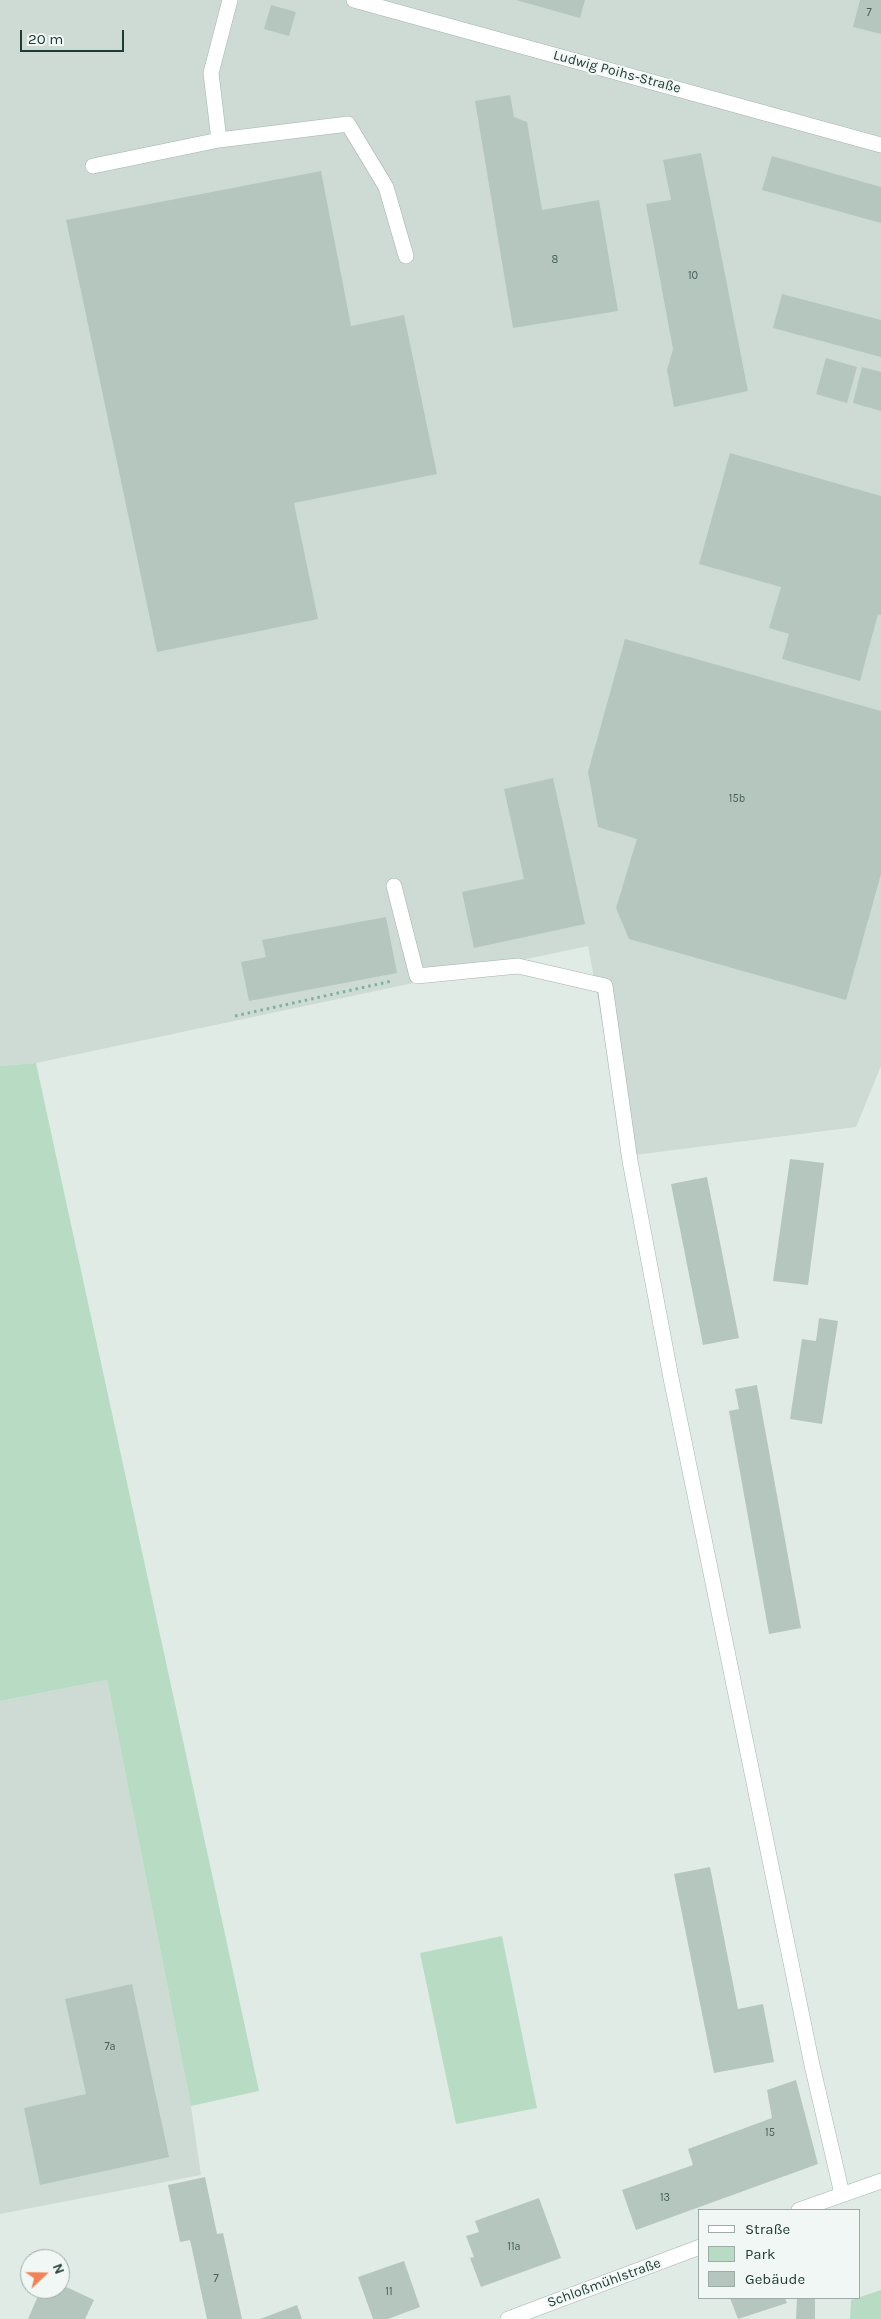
<!DOCTYPE html>
<html>
<head>
<meta charset="utf-8">
<style>
  body { margin:0 }
  #map { position:relative; width:881px; height:2319px; overflow:hidden; background:#e0ebe6; font-family:Karla,sans-serif }
  canvas { display:block }
  .legend { position:absolute; left:698px; top:2209px; width:162px; height:90px; box-sizing:border-box; background:#f0f7f4; border:1px solid #9daca8; margin:0; padding:6px 9px; list-style:none; font-size:15px; color:#203b35 }
  .legend li { display:flex; align-items:center; gap:10px; height:25px }
  .legend b { width:25px; border:1px solid #9daca8 }
  .north { position:absolute; left:20px; top:2249px; width:50px; height:50px; box-sizing:border-box; background:#f0f7f4; border:1px solid #9daca8; border-radius:50%; rotate:69deg; font-size:14px; font-weight:700; line-height:20px; text-align:center; color:#203b35 }
  .north::after { content:''; display:block; margin:auto; width:18px; height:22px; background:#f38256; clip-path:polygon(50% 0,100% 100%,50% 72%,0 100%) }
  .scale { position:absolute; left:20px; top:30px; width:104px; height:22px; box-sizing:border-box; border:2px solid #203b35; border-top:0; padding-left:6px; font-size:15px; line-height:18px; white-space:nowrap; color:#203b35; -webkit-text-stroke:4px #f0f7f4; paint-order:stroke }
</style>
</head>
<body>
<div id="map">
<canvas width="881" height="2319"></canvas>
<ul class="legend">
<li><b style="height:6px;background:#fff"></b>Straße</li>
<li><b style="height:14px;background:#b8dcc3"></b>Park</li>
<li><b style="height:14px;background:#b5c6bf"></b>Gebäude</li>
</ul>
<div class="north">N</div>
<div class="scale">20 m</div>
</div>
<script>
const context = document.querySelector('canvas').getContext('2d');
context.lineJoin = 'round';
function fillPath(path, color) { context.fillStyle = color; context.fill(path, 'evenodd'); }
const poly = rows => new Path2D(rows.map(r => 'M' + r).join(''));
function stroke(path, color, width, dash) { context.strokeStyle = color; context.lineWidth = width; context.lineCap = dash ? 'butt' : 'round'; context.setLineDash(dash || []); context.stroke(path); }
function label(font, color, halo, rows, align = 'center') {
  context.font = font + ' Karla,sans-serif'; context.lineWidth = 4; context.setLineDash([]); context.textBaseline = 'middle'; context.strokeStyle = halo; context.fillStyle = color; for (const [text, x, y, turn = 0] of rows) {
    context.save(); context.translate(x, y); context.rotate((+turn || 0) * Math.PI / 180); context.textAlign = isNaN(turn) ? turn : align; if (halo) context.strokeText(text, 0, 0); context.fillText(text, 0, 0); context.restore();
  }
}
const built = poly([
  [0,0,881,0,881,1066,856,1127,627,1156,588,946,36,1063,0,1066],
  [107,1680,191,2106,201,2175,0,2214,0,1701]
]);
const green = poly([
  [36,1063,259,2091,191,2106,107,1680,0,1701,0,1066],
  [502,1936,537,2108,456,2124,420,1953],
  [881,2290,881,2319,850,2319,851,2300]
]);
const building = poly([
  [516,0,585,0,580,18],
  [860,0,881,0,881,34,853,27],
  [271,5,296,12,289,36,264,29],
  [510,95,514,117,527,122,542,210,599,200,618,311,513,328,475,101],
  [701,153,748,391,674,407,667,370,673,349,646,204,671,200,663,160],
  [772,156,881,187,881,223,762,190],
  [321,171,351,326,404,315,437,474,294,503,318,619,157,652,66,220],
  [782,294,881,320,881,357,773,328],
  [826,358,857,367,847,403,816,394],
  [862,367,881,372,881,411,853,403],
  [730,453,881,496,881,615,878,614,860,681,782,659,789,634,769,628,781,587,699,564],
  [625,639,881,711,881,874,846,1000,629,939,616,908,637,839,598,827,588,772],
  [553,778,585,924,474,948,462,892,524,879,504,789],
  [386,917,397,973,249,1001,241,962,266,957,262,940],
  [790,1159,824,1163,808,1285,773,1281],
  [707,1177,739,1338,703,1345,671,1184],
  [819,1318,838,1321,822,1424,790,1419,802,1339,816,1341],
  [757,1385,801,1628,769,1634,729,1411,739,1409,735,1389],
  [710,1867,738,2009,763,2004,774,2062,714,2073,674,1874],
  [132,1984,169,2157,40,2185,24,2108,86,2094,65,1999],
  [796,2080,818,2164,636,2230,622,2190,693,2165,688,2149,772,2118,767,2090],
  [205,2177,217,2234,223,2233,242,2319,207,2319,190,2240,180,2242,168,2185],
  [539,2198,561,2258,481,2287,470,2258,474,2257,466,2236,479,2232,475,2221],
  [404,2261,420,2307,388,2319,373,2319,358,2277],
  [60,2284,94,2300,85,2319,28,2319,41,2289,60,2289],
  [730,2298,785,2298,787,2303,738,2319],
  [797,2298,815,2298,815,2319,796,2319],
  [297,2305,302,2319,260,2319]
]);
const path = poly([
  [235,1016,392,981]
]);
const service = poly([
  [219,140,211,73,230,0],
  [93,166,219,140,348,124,386,187,406,256],
  [394,886,417,976,518,966,605,986,630,1161,671,1378,812,2065,842,2194]
]);
const minor = poly([
  [354,0,881,145]
]);
const tertiary = poly([
  [799,2210,881,2181],
  [508,2319,700,2247]
]);
const numberNames = [
  ["7",869,13],
  ["8",555,260],
  ["10",693,276],
  ["15b",737,799],
  ["7a",110,2047],
  ["15",770,2133],
  ["13",665,2198],
  ["11a",514,2247],
  ["7",216,2279],
  ["11",389,2292]
];
const streetNames = [
  ["Ludwig Poihs-Straße",617,72,15],
  ["Schloßmühlstraße",604,2283,-20]
];
fillPath(built, '#cedbd5');
fillPath(green, '#b8dcc3');
fillPath(building, '#b5c6bf');
stroke(service, '#a3b3ad', 16);
stroke(minor, '#a3b3ad', 16);
stroke(tertiary, '#a3b3ad', 16);
stroke(path, '#80afa2', 3, [2.5, 4]);
stroke(service, '#fff', 15);
stroke(minor, '#fff', 15);
stroke(tertiary, '#fff', 15);
label('11px', '#455e58', null, numberNames);
label('14px', '#203b35', '#f0f7f4', streetNames);
</script>
</body>
</html>
